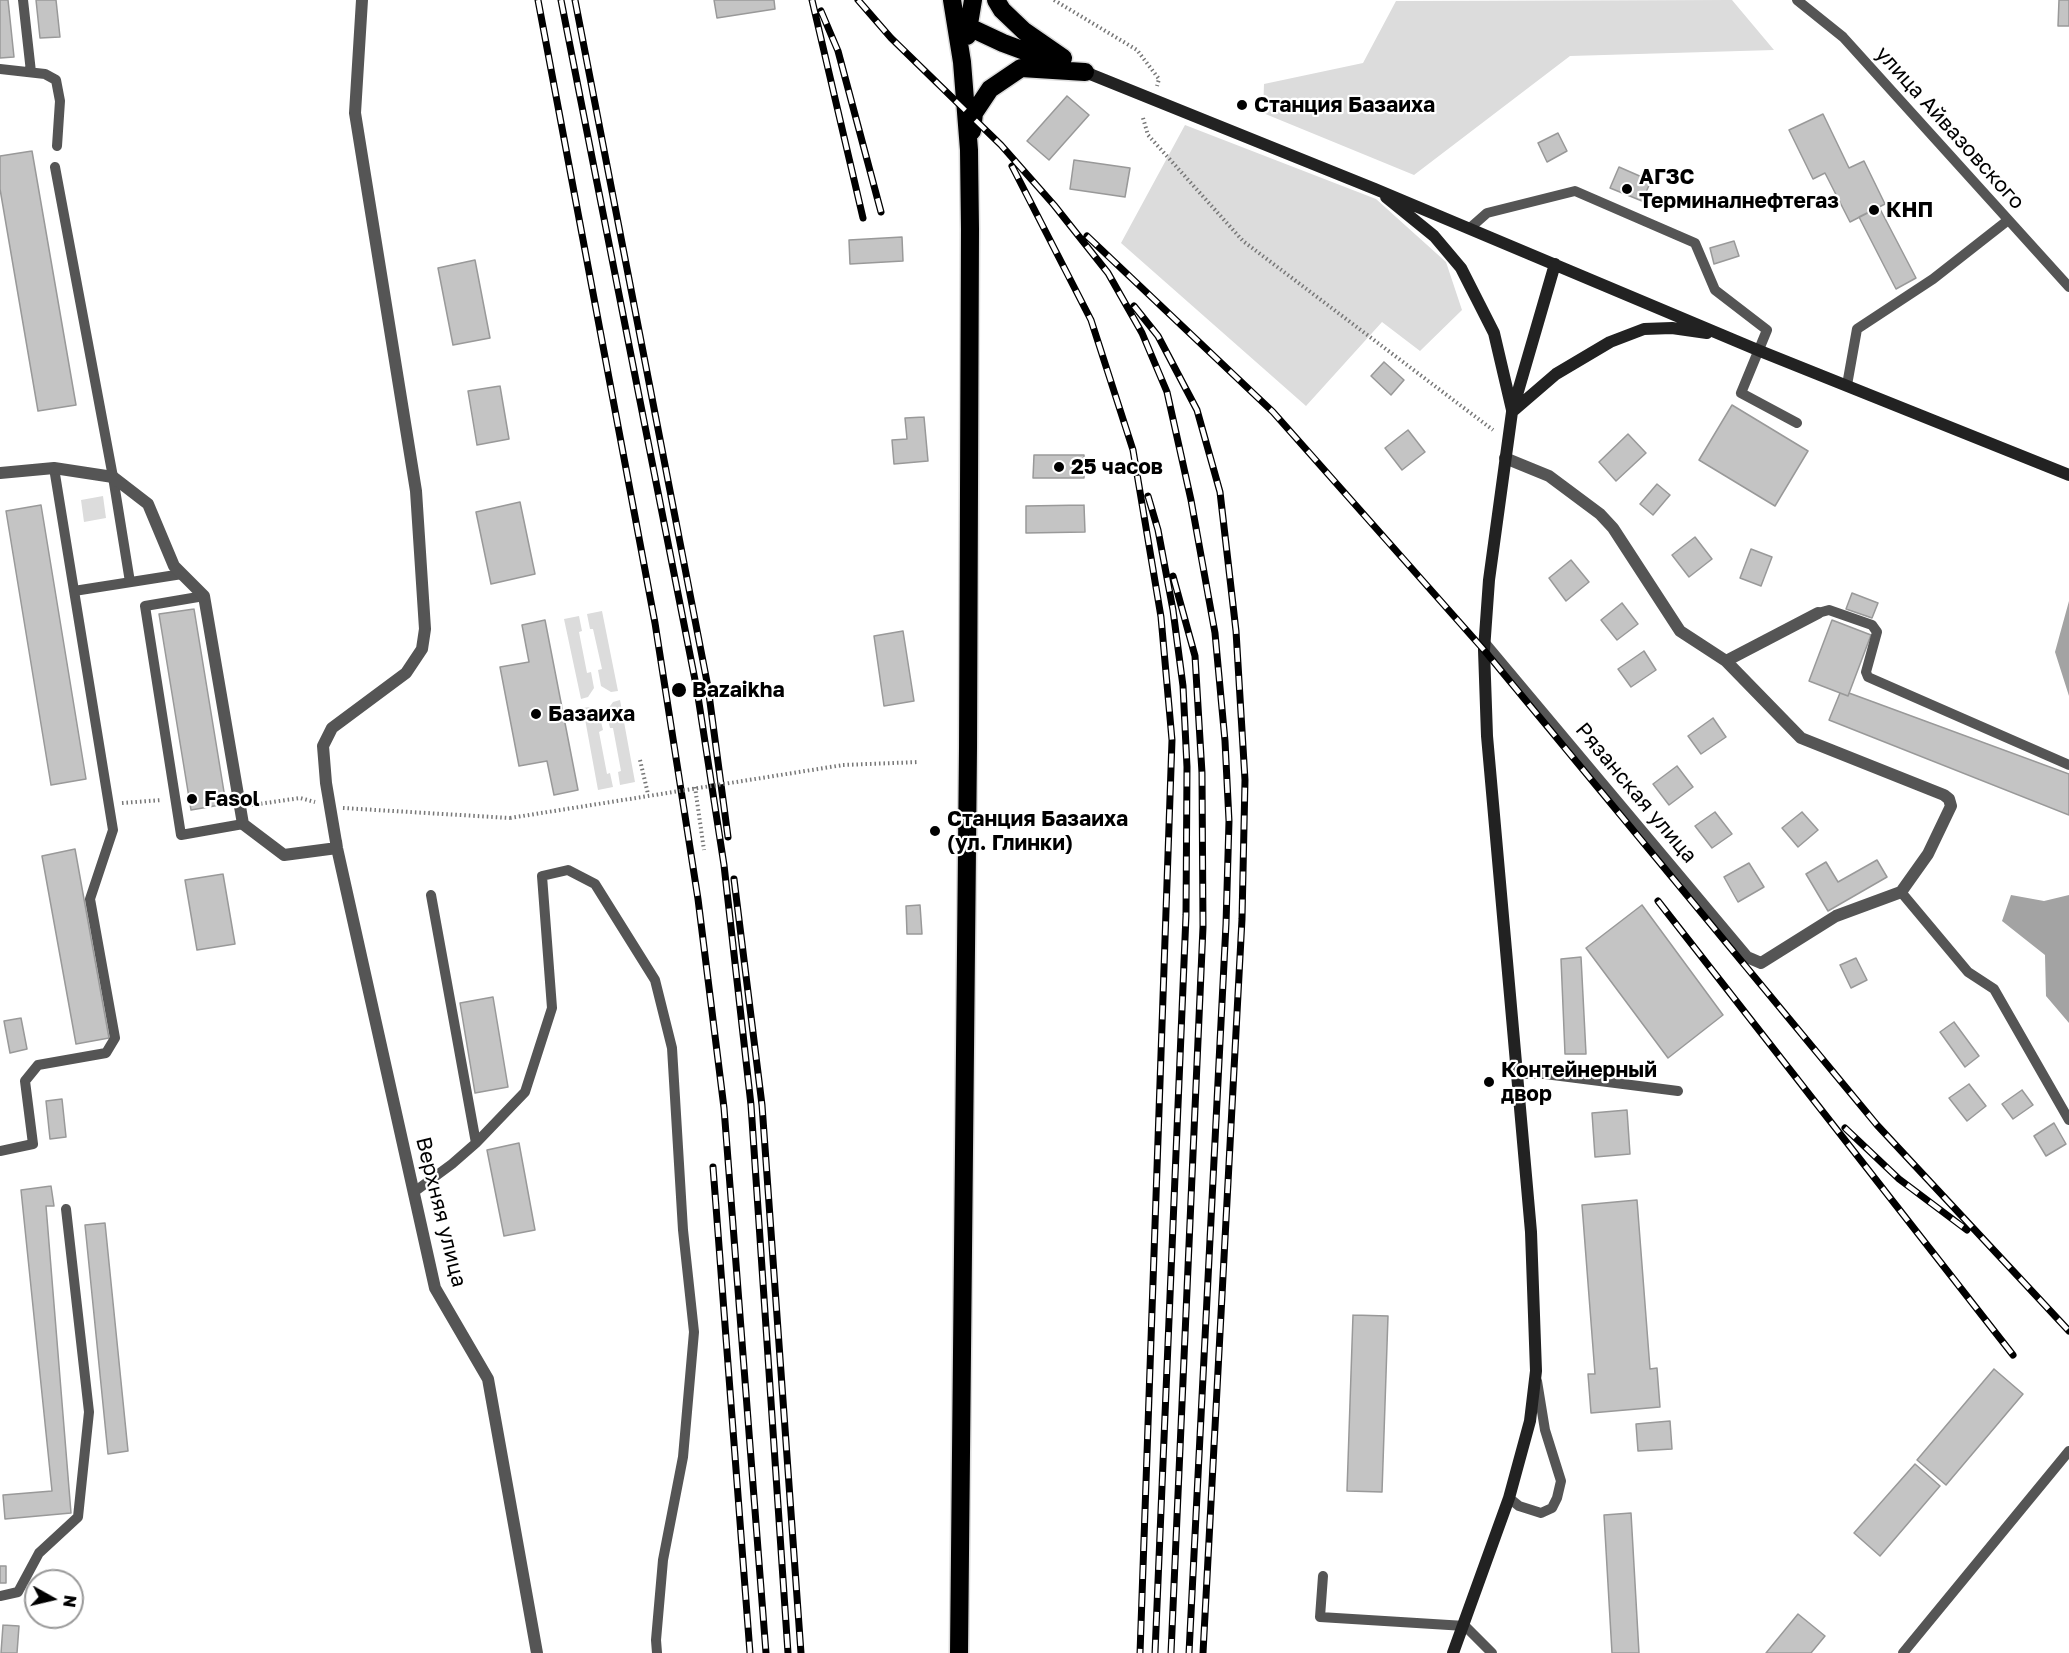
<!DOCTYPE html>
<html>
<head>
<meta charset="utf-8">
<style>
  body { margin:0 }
  #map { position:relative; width:2069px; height:1653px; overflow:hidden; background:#fff; font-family:"Golos Text",sans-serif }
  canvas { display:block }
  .north { position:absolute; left:24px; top:1569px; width:60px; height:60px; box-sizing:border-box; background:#fff; border:2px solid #999; border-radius:50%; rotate:98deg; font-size:16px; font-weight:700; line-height:24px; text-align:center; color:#000 }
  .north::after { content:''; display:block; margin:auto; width:21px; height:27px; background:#000; clip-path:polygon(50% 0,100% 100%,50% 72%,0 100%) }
</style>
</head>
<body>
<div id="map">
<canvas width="2069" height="1653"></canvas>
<div class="north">N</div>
</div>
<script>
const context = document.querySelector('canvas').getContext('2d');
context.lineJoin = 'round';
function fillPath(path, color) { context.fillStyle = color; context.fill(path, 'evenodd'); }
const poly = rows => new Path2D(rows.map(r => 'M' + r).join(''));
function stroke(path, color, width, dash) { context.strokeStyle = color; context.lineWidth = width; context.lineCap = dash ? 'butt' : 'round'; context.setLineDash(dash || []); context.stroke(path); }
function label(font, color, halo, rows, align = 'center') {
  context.font = font + ' "Golos Text",sans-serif'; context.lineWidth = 4.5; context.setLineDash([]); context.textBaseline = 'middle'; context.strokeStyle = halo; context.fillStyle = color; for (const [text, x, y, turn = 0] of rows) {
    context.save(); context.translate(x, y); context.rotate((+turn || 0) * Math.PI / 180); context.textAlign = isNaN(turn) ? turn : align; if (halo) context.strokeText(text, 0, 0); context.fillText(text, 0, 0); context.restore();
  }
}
const green = poly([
  [1732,0,1774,50,1570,56,1414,175,1263,113,1264,84,1363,63,1396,1],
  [1185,125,1376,199,1446,262,1462,310,1420,351,1382,322,1306,406,1121,243],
  [103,496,106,518,84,522,81,500],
  [602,611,618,691,611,692,601,686,598,670,602,669,593,629,590,629,587,614],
  [579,616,582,631,579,632,587,673,591,672,594,688,588,697,581,699,564,619],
  [620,700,635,782,620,785,618,772,621,771,613,728,610,728,606,712,613,702],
  [589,707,599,713,603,730,599,732,607,774,610,773,613,787,598,790,583,708]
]);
const water = poly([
  [2069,601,2069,696,2055,652],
  [2011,895,2044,901,2069,895,2069,1023,2046,996,2045,955,2002,921]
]);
const building = poly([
  [0,0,8,0,14,57,0,58,0,0],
  [36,0,56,0,60,37,40,38,36,0],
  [714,0,774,0,775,9,717,18,714,0],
  [2059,0,2069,0,2069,26,2058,26,2059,0],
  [1067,96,1089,115,1049,160,1027,141,1067,96],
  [1823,114,1849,168,1864,161,1885,204,1850,222,1825,173,1813,179,1789,130,1823,114],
  [1558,133,1567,151,1547,162,1538,143,1558,133],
  [32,151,76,405,38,411,0,189,0,156,32,151],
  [1074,160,1130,168,1125,197,1070,189,1074,160],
  [1619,167,1651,181,1642,201,1610,188,1619,167],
  [1879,207,1916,278,1896,289,1859,217,1879,207],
  [902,237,903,261,850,264,849,240,902,237],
  [1734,241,1739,256,1714,264,1710,248,1734,241],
  [475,260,490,338,453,345,438,268,475,260],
  [1384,362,1404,380,1391,395,1371,376,1384,362],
  [500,386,509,439,477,445,468,391,500,386],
  [1732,405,1808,451,1775,506,1699,460,1732,405],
  [924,417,928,461,894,464,892,440,907,439,905,418,924,417],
  [1408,430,1425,452,1402,470,1385,448,1408,430],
  [1628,434,1646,453,1616,481,1599,462,1628,434],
  [1034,455,1084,455,1084,478,1033,478,1034,455],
  [1657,484,1670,495,1653,515,1640,504,1657,484],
  [520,502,535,574,491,584,476,512,520,502],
  [41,505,86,779,51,785,6,511,41,505],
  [1084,505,1085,532,1026,533,1026,506,1084,505],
  [1695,537,1712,559,1689,577,1672,555,1695,537],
  [1751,549,1772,557,1761,586,1740,578,1751,549],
  [1571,560,1589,582,1566,601,1549,578,1571,560],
  [1852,593,1878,603,1872,618,1846,609,1852,593],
  [1622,603,1638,624,1617,640,1601,620,1622,603],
  [194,609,226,804,191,810,159,614,194,609],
  [545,620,578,790,554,795,547,761,519,766,500,667,529,662,522,625,545,620],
  [1832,620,1871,635,1848,696,1809,681,1832,620],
  [903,631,914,701,884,706,874,636,903,631],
  [1644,651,1656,670,1631,687,1618,669,1644,651],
  [1840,693,1848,696,1849,693,2069,774,2069,815,1829,720,1840,693],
  [1713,718,1726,737,1701,754,1688,736,1713,718],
  [1677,766,1693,787,1669,805,1653,784,1677,766],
  [1715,812,1732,834,1712,848,1695,826,1715,812],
  [1802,812,1818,830,1798,847,1782,828,1802,812],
  [75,849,109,1038,76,1044,42,856,75,849],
  [1877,860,1887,877,1828,911,1806,874,1826,862,1838,882,1877,860],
  [1749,863,1764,887,1738,902,1724,877,1749,863],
  [223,874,235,944,197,950,185,880,223,874],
  [920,905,922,934,907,934,906,906,920,905],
  [1642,905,1723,1015,1668,1058,1586,948,1642,905],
  [1581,957,1586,1054,1565,1054,1561,959,1581,957],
  [1856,958,1867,980,1851,988,1840,965,1856,958],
  [493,997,508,1087,475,1093,460,1003,493,997],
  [21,1018,27,1049,10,1053,4,1021,21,1018],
  [1954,1022,1979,1056,1965,1067,1940,1032,1954,1022],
  [1969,1084,1986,1106,1967,1121,1949,1098,1969,1084],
  [2022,1090,2033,1105,2013,1119,2002,1104,2022,1090],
  [62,1099,66,1137,50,1139,46,1101,62,1099],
  [1627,1110,1630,1154,1595,1157,1592,1113,1627,1110],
  [2054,1123,2066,1144,2046,1156,2034,1136,2054,1123],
  [519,1143,535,1230,504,1236,487,1150,519,1143],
  [51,1186,54,1206,46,1206,71,1513,5,1519,3,1495,52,1491,21,1190,51,1186],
  [1637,1200,1650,1369,1657,1368,1660,1407,1591,1413,1588,1374,1595,1374,1582,1205,1637,1200],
  [105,1223,128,1451,108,1454,85,1225,105,1223],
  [1353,1315,1388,1316,1382,1492,1347,1491,1353,1315],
  [1994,1369,2023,1394,1946,1485,1917,1460,1994,1369],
  [1670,1421,1672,1449,1638,1451,1636,1424,1670,1421],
  [1915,1464,1940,1486,1880,1556,1854,1533,1915,1464],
  [1631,1513,1639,1653,1612,1653,1604,1515,1631,1513],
  [0,1566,6,1566,6,1583,0,1583,0,1566],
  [1798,1614,1825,1636,1811,1653,1766,1653,1798,1614],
  [3,1625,19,1626,17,1653,1,1653,3,1625]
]);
const path = poly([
  [1054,0,1137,50,1159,79,1157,86],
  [1143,118,1148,135,1243,241,1493,430],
  [640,760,648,794],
  [843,765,919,762],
  [695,787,704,850],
  [122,803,162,800],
  [252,805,300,798,315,802],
  [343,808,510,818]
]);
const lane = poly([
  [23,0,31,72],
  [1797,0,1843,37,2069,287],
  [0,69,45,74,56,80,60,101,57,146],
  [55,167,113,477,130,582],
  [1470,228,1487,213,1575,191,1695,243,1715,290,1767,330,1741,393,1797,423],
  [1847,385,1857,329,1933,279,2007,221],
  [74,591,182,574],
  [204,596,145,606,181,835,243,824],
  [1818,613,1829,610,1872,625,1877,632,1866,672,1868,677,2069,765],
  [1901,892,1968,972,1994,989,2069,1120],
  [1515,1074,1545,1074,1678,1091],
  [476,1143,525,1092,552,1008,542,876,568,870,595,884,655,980,672,1048,683,1230,694,1332,683,1457,663,1560,656,1640,657,1653],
  [0,1151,33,1144,25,1081,38,1065,106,1053,115,1038,90,899,113,830,54,468],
  [414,1192,452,1164,476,1143,431,895],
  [1509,1498,1519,1506,1541,1513,1552,1508,1557,1498,1561,1481,1545,1430,1537,1381],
  [1323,1576,1320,1617,1465,1626,1492,1653],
  [0,1596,18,1592,39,1553,78,1517,89,1412,66,1209],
  [1903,1653,2069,1451]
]);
const street = poly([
  [362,0,355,113,416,491,425,629,422,649,406,673,332,728,323,746,326,783,337,848,435,1288,488,1379,537,1653],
  [1505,458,1549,476,1600,514,1613,528,1680,631,1726,661,1818,613],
  [0,473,54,468,113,477,148,504,174,566,204,596,243,824,284,855,337,848,336,841],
  [1484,643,1747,957,1761,963,1836,916,1901,892,1928,854,1951,806,1949,799,1944,795,1801,738,1726,661]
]);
const secondary = poly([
  [1085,72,1375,189,1760,351,2069,475],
  [1386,197,1434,236,1461,268,1494,333,1512,410],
  [1513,411,1556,374,1610,342,1644,329,1672,328,1707,333],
  [1453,1653,1509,1498,1530,1421,1536,1371,1531,1232,1487,736,1484,650,1489,580,1512,412,1555,264]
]);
const highway = poly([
  [952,0,962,62,969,150,970,229,968,748,959,1653],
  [996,0,1002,10,1024,31,1063,58],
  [956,21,1003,43,1057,63],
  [967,36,973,0],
  [972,131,974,113,990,89,1021,68,1085,72]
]);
const rail = poly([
  [538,0,655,623,698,899,724,1108,766,1653],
  [561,0,697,690,724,865,751,1105,788,1653],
  [575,0,708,687,728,837],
  [812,0,863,218],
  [858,0,891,38,1001,145,1054,205,1108,273,1142,333,1167,392,1191,500,1215,633,1225,741,1229,821,1226,924,1189,1653],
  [821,11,838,51,881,212],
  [1012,166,1091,320,1133,450,1161,617,1172,740,1140,1653],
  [1087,236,1273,412,1484,650,1877,1125,2069,1331],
  [1134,306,1158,336,1197,410,1220,492,1236,631,1245,780,1242,919,1203,1653],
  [1148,496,1158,530,1173,610,1183,686,1187,767,1186,915,1155,1653],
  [734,879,762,1105,801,1653],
  [1658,901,2013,1355],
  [1845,1128,1899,1179,1967,1230],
  [713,1167,750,1653],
  [1171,1653,1203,927,1202,773,1195,656,1173,576]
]);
const pathBridge = poly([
  [510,818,843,765]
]);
const markers = [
  [1242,105,6,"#000"],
  [1627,189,6,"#000"],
  [1874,210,6,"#000"],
  [1059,467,6,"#000"],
  [679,690,8,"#000"],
  [536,714,6,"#000"],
  [192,799,6,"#000"],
  [935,831,6,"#000"],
  [1489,1082,6,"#000"]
];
const poiNames = [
  ["Станция Базаиха",1254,105],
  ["АГЗС",1639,177],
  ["Терминалнефтегаз",1639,201],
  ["КНП",1886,210],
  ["25 часов",1071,467],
  ["Bazaikha",692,690],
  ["Базаиха",548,714],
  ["Fasol",204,799],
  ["Станция Базаиха",947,819],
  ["(ул. Глинки)",947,843],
  ["Контейнерный",1501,1070],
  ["двор",1501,1094]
];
const streetNames = [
  ["улица Айвазовского",1950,128,48],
  ["Рязанская улица",1636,793,50],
  ["Верхняя улица",441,1212,76]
];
fillPath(green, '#dcdcdc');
fillPath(water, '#a3a3a3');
fillPath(building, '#c4c4c4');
stroke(building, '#999', 1.5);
stroke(highway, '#dbdbdb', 21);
stroke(path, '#777', 4, [1.5, 3]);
stroke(lane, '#555', 10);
stroke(street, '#555', 12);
stroke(secondary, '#222', 12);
stroke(highway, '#000', 18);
stroke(rail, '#000', 7);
stroke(rail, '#fff', 4.5, [14]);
stroke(pathBridge, '#777', 4, [1.5, 3]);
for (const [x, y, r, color] of markers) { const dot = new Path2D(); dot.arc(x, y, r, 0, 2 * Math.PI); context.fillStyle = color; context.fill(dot); stroke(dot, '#fff', 2); }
label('bold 21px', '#000', '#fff', poiNames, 'left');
label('21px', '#000', '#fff', streetNames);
</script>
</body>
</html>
